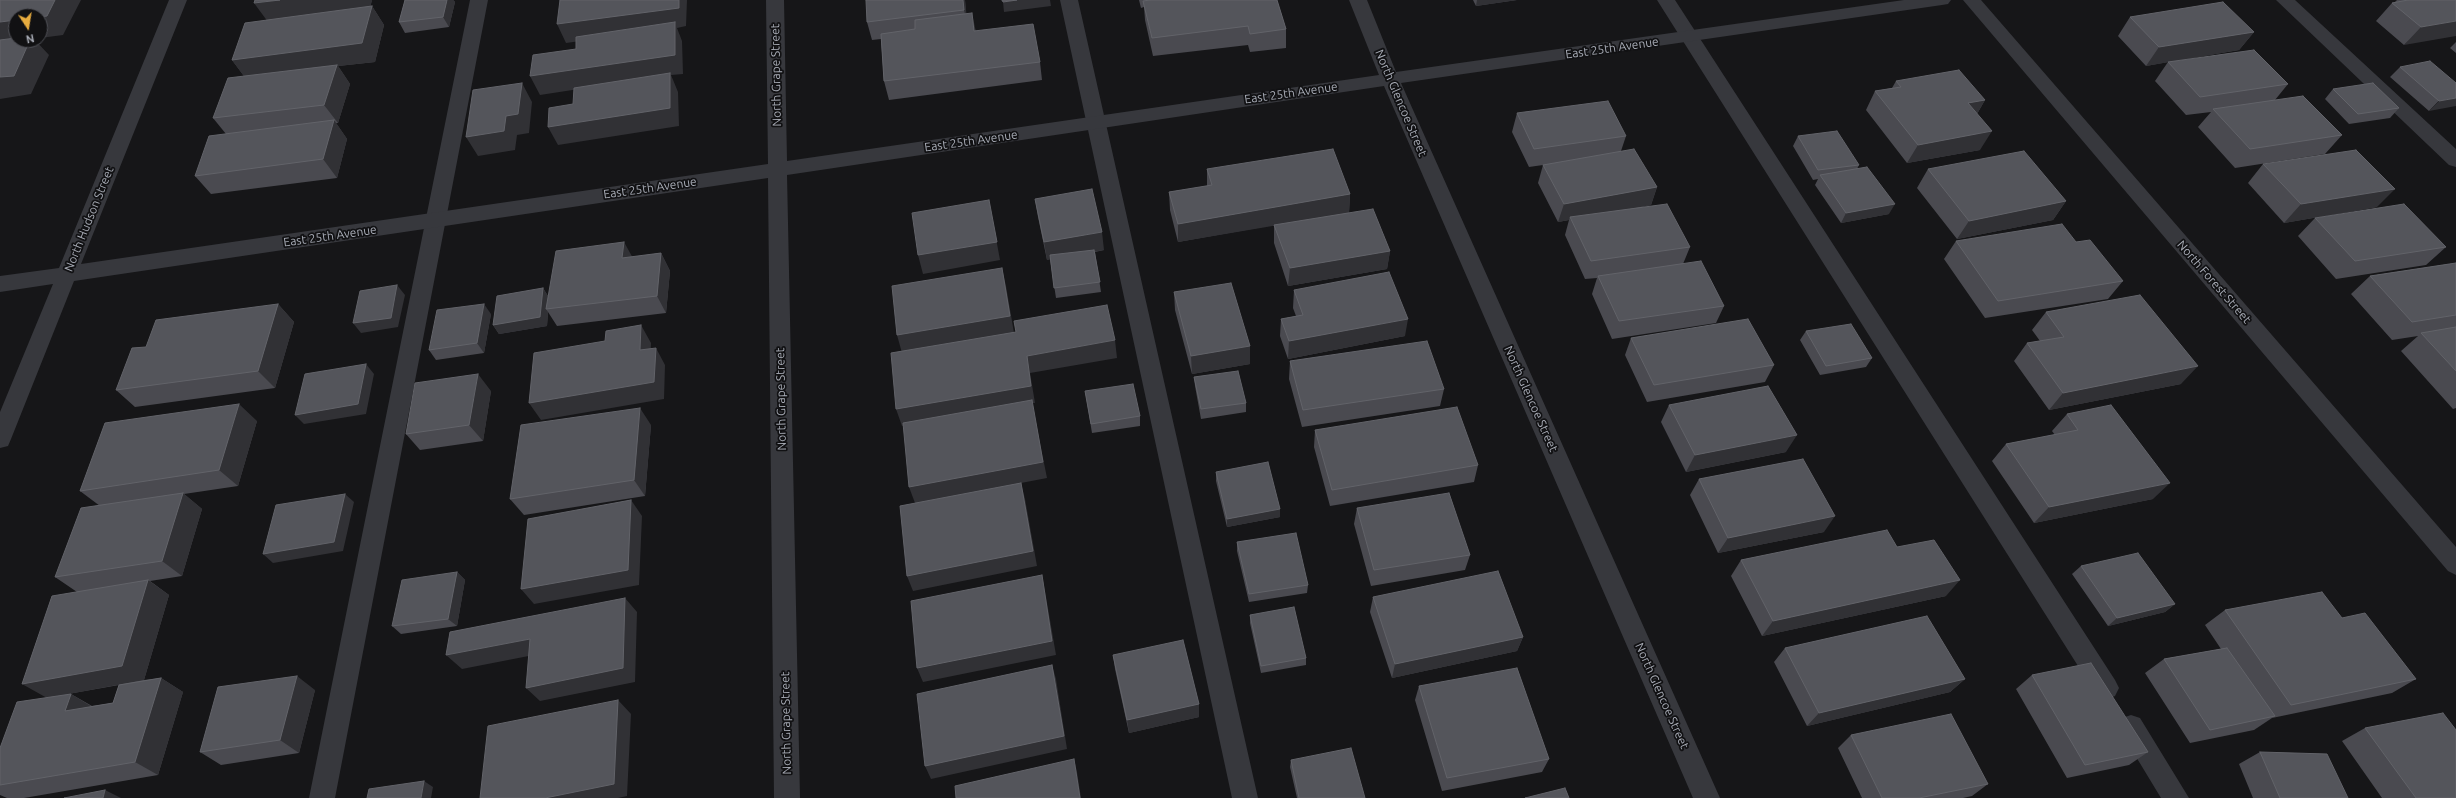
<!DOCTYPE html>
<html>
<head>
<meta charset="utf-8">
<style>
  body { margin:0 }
  #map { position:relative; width:2456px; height:798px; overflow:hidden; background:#161618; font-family:Ubuntu,sans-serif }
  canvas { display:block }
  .north { position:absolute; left:8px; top:8px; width:40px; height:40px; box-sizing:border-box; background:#111113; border:1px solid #4e4f55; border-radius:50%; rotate:168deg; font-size:11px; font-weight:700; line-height:16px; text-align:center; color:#a9adb7 }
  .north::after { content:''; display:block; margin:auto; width:14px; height:18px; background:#e7ac3f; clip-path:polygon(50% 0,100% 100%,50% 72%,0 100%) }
</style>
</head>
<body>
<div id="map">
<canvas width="2456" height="798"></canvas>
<div class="north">N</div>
</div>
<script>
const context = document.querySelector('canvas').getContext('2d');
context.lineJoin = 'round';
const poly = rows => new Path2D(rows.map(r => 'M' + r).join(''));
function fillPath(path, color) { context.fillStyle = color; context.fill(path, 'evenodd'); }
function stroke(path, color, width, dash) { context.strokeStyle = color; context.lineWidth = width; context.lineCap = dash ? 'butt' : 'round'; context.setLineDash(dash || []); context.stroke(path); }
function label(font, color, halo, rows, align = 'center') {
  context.font = font + ' Ubuntu,sans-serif'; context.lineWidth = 3.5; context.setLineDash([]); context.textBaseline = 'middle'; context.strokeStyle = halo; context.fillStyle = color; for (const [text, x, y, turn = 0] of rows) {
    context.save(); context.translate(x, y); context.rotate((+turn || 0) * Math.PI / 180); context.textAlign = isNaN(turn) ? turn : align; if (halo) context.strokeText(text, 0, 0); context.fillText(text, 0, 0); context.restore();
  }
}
const service = poly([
  [470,0,488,0,335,798,309,798,470,0],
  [1060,0,1078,0,1258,798,1232,798,1060,0],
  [1657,0,1675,0,2115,680,2119,688,2115,696,2106,700,2097,696,1657,0],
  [2276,0,2295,0,2456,149,2456,167,2449,165,2276,0],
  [2131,715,2140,718,2189,798,2161,798,2118,727,2122,718,2131,715]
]);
const minor = poly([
  [169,0,187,0,81,264,768,164,766,0,784,0,787,161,1379,75,1349,0,1367,0,1396,72,1904,0,1951,0,1948,4,1942,5,1401,83,1720,798,1693,798,1384,86,787,175,800,798,774,798,768,178,74,281,11,439,8,446,0,448,0,412,53,284,0,292,0,276,59,268,169,0],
  [1963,0,1981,0,2456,547,2456,575,2448,571,1963,0]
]);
const wall = poly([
  [372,0,370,7,372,6,384,25,375,62,338,66,350,84,338,123,336,123,347,139,337,178,211,194,195,176,226,134,213,118,244,76,232,60,266,20],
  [405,0,453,0,455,2,449,27,405,33,399,22],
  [965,0,966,14,976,31,1040,62,1042,80,889,100,884,81,881,39,872,40,867,22],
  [1139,0,1277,0,1286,29,1286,48,1250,52,1248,45,1153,56,1145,20,1144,7,1141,8],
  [1473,0,1517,0,1476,6],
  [2397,0,2456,0,2404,45,2376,21,2392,3,2395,2],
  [2130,17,2254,32,2239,50,2174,61,2288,84,2275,100,2342,135,2325,154,2235,168,2198,127,2211,112,2186,115,2155,81,2168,62,2146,66,2118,36],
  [2456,42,2456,53,2450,48],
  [2400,67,2456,83,2429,111,2390,77],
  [1896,81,1985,100,1977,114,1980,150,1907,163,1866,110,1875,91,1892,88],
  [2333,89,2399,108,2390,118,2349,124,2325,99],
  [1517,113,1626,136,1621,151,1657,187,1651,205,1642,207,1690,247,1683,264,1724,306,1716,323,1612,339,1592,294,1597,278,1585,279,1565,235,1569,220,1558,222,1538,183,1543,165,1529,167,1512,132],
  [1798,136,1859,165,1857,169,1889,214,1841,223,1815,185,1818,179,1813,180,1793,146],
  [2263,164,2377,207,2284,223,2248,183],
  [1207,169,1350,194,1349,213,1390,251,1387,269,1288,286,1274,243,1274,225,1178,242,1170,210,1169,192,1207,186],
  [1928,169,2066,201,2053,220,1957,239,1917,188],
  [1035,199,1104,250,1095,252,1101,292,1056,298,1050,259,1047,260,1038,217],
  [2315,218,2446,247,2426,265,2336,279,2298,236],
  [1956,241,2076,242,2123,281,2108,299,1985,318,1944,259],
  [661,253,670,271,666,313,557,326,548,312,547,326,499,334,493,325,543,288,548,296,632,257],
  [2456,263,2456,408,2453,409,2401,351,2418,336,2392,340,2351,294,2370,276],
  [1294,290,1405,336,1288,359,1280,336,1281,319,1296,316,1293,308],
  [1174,292,1250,364,1192,374,1175,310],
  [278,304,294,322,275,388,135,407,116,390,146,347],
  [2046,312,2181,384,2049,410,2014,361,2027,343,2040,341,2032,330],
  [491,314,484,353,436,360,429,350],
  [1806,331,1872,358,1866,367,1820,375,1800,340],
  [1631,338,1774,365,1765,382,1647,402,1625,355],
  [1290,361,1444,389,1440,406,1302,427,1289,379],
  [1194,377,1246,403,1246,412,1201,419,1195,386],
  [491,391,483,441,420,450,406,434],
  [1085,391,1140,416,1140,426,1092,433],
  [1669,405,1786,452,1686,472,1661,422],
  [2067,414,2153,499,2034,523,1992,461,2006,444,2055,435,2052,431],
  [257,421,238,486,184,494,202,509,182,576,150,581,169,595,144,680,161,678,183,692,158,775,24,798,7,798,0,795,0,748,47,698,77,592,55,577,100,506,80,491],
  [119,685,113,703,92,706,71,694,51,697],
  [651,425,645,496,524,515,510,499],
  [1315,430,1478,465,1474,482,1330,506,1314,447],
  [1216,472,1280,517,1227,527,1216,481],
  [1699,479,1824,532,1718,553,1690,495],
  [1357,508,1470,555,1465,570,1371,586,1354,524],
  [1237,542,1308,585,1307,593,1249,602,1237,551],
  [1897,547,1946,596,1762,636,1731,576,1741,560],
  [2081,566,2175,604,2165,612,2108,626,2072,574],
  [457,572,465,580,457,626,401,634,392,626],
  [1373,597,1523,637,1517,651,1392,678,1370,612],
  [2225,610,2342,618,2416,679,2392,693,2272,718,2254,730,2190,743,2145,673,2164,659,2221,649,2205,625],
  [1250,615,1306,658,1306,665,1261,673,1250,623],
  [1785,648,1965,679,1950,692,1807,726,1774,662],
  [1113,655,1199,704,1199,717,1129,733,1115,669],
  [2032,675,2148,752,2129,765,2067,778,2016,689],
  [1419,686,1549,759,1542,772,1442,791,1415,700],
  [315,690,299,753,221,765,200,752],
  [2365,728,2456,798,2382,798,2342,741],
  [1851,735,1988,784,1972,796,1963,798,1862,798,1838,748],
  [2260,752,2348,798,2253,798,2239,764],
  [1291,760,1365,798,1297,798,1290,767]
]);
const shadedWall = poly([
  [55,0,81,0,63,35,40,38,40,17],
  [280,0,372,0,370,9,268,22,254,3],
  [447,0,453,0,455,2,449,27,443,17],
  [679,0,687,0,686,26,677,28,682,41,683,74,671,75,678,92,679,126,558,145,548,127,670,75,540,95,530,76,675,28,566,43,557,24],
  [963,0,965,0,968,29,964,10],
  [1017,0,1050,0,1051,6,1004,12,1003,2],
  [1477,0,1517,0,1476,6],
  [372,6,384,25,375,62,338,66,350,84,338,123,324,105,246,79,232,60],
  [972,13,976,32,974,31],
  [16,20,16,40,0,43,0,22],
  [2456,21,2456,36,2404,45,2421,27],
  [2254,32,2239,50,2146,66,2159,47],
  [30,40,35,40,49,55,31,94,0,99,0,77],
  [522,83,532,102,529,133,517,135,515,150,478,156,466,137],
  [2456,98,2456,106,2429,111,2439,101],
  [1985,100,1974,119,1968,103],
  [334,120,347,139,337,178,323,159],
  [1992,131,1980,150,1907,163,1918,145],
  [1657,187,1651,205,1571,220,1570,217,1569,220,1558,222,1564,204],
  [2395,189,2377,207,2284,223,2301,204],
  [1350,194,1349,213,1178,242,1178,224],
  [989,200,1000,260,923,274,918,255],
  [2066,201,2053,220,1957,239,1969,221],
  [1895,204,1889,214,1841,223,1846,213],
  [1102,232,1104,250,1047,260,1044,242],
  [624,242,634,260,622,258],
  [1390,251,1387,269,1288,286,1290,268],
  [661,253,670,271,666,313,657,296],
  [1002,268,1006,286,1014,333,902,353,897,335],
  [397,285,405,295,398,327,361,333,353,323],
  [543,288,549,298,546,309,548,312,547,326,499,334,493,325],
  [278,304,294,322,275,388,258,371],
  [484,304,491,314,484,353,477,343],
  [1408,319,1405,336,1288,359,1289,341],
  [641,325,651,343,650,367,640,350],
  [1115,340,1117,358,1030,373,1035,403,1032,403,1047,478,1021,483,1025,499,1037,566,913,591,907,576,915,503,909,487,1032,403,902,426,896,409,1027,356],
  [1250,346,1250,364,1192,374,1191,356],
  [656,348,665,365,664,399,541,420,529,403],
  [366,364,374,374,366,414,304,424,295,415],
  [2198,366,2181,384,2049,410,2063,393],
  [478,374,491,391,483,441,469,425],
  [239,404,257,421,238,486,219,470],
  [640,408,651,425,645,496,634,480],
  [1797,435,1786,452,1686,472,1695,455],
  [2170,483,2153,499,2034,523,2049,507],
  [183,493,202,509,182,576,162,561],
  [345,494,354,502,343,551,273,563,263,554],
  [631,500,642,516,639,585,534,604,521,589],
  [1280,509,1280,517,1227,527,1227,519],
  [1835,516,1824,532,1718,553,1728,538],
  [457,572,465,580,457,626,448,619],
  [1042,575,1045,591,1056,655,923,682,917,668],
  [148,580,169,595,144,680,47,698,22,684],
  [1960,580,1946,596,1762,636,1773,621],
  [625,598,637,612,635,682,540,701,526,688],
  [2175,604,2165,612,2108,626,2117,618],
  [1523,637,1517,651,1392,678,1395,664],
  [530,639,544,653,462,669,446,655],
  [1052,665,1056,679,1067,749,931,779,925,766],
  [297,676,315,690,299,753,280,740],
  [161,678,183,692,158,775,135,762],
  [1965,679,1950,692,1807,726,1819,713],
  [71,694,94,708,65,711],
  [618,700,631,714,627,796,618,798,545,798],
  [1199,704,1199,717,1129,733,1127,720],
  [1074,759,1077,772,1081,798,1080,798],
  [424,781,433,787,431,798,421,798],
  [105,790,121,798,103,798]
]);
const building = poly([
  [0,0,55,0,47,16,40,17,40,16,16,16,16,20,0,22,0,0],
  [255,0,280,0,254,3,255,0],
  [405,0,447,0,443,17,399,22,405,0],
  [560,0,679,0,679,8,557,24,560,0],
  [866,0,963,0,964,10,867,22,866,0],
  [1002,0,1017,0,1003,2,1002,0],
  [1150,0,1277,0,1286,29,1250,34,1248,26,1152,38,1143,1,1150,0],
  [2408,0,2456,0,2456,21,2421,27,2392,3,2408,0],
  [2223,2,2254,32,2159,47,2130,17,2223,2],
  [372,6,362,43,232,60,245,23,372,6],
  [972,13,974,31,1033,24,1040,62,884,81,881,34,915,29,915,20,972,13],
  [675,22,675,55,530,76,533,55,576,49,576,37,675,22],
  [16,38,16,40,30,40,14,76,0,77,0,40,16,38],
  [2254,50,2288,84,2200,97,2168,62,2254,50],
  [2430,61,2456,83,2456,98,2439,101,2400,67,2430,61],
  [337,65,324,105,213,118,228,78,337,65],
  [1959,70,1985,100,1968,103,1992,131,1918,145,1875,91,1901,87,1896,81,1959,70],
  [670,73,670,108,548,127,549,108,573,104,574,88,670,73],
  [522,83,518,114,506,116,504,131,466,137,473,90,522,83],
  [2373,83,2399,108,2358,114,2333,89,2373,83],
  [2303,96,2342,135,2250,149,2213,109,2303,96],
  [1608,101,1626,136,1534,149,1517,113,1608,101],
  [334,120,323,159,195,176,209,136,334,120],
  [1837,131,1859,165,1818,170,1798,136,1837,131],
  [1333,149,1350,194,1178,224,1169,192,1212,185,1207,169,1333,149],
  [1634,149,1657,187,1564,204,1543,165,1634,149],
  [2356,150,2395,189,2301,204,2263,164,2356,150],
  [2024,151,2066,201,1969,221,1928,169,2024,151],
  [1867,167,1895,204,1846,213,1820,175,1867,167],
  [1092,189,1102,232,1044,242,1035,199,1092,189],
  [989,200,997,242,918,255,912,213,989,200],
  [1667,204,1690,247,1591,261,1570,217,1667,204],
  [2404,204,2446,247,2355,261,2315,218,2404,204],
  [1373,209,1390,251,1290,268,1274,225,1373,209],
  [2062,224,2076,242,2090,240,2123,281,1998,301,1956,241,2062,224],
  [624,242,622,258,661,253,657,296,546,309,556,251,624,242],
  [1094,250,1100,282,1054,288,1050,255,1094,250],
  [1701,261,1724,306,1619,321,1598,276,1701,261],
  [2456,263,2456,315,2412,322,2370,276,2456,263],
  [1002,268,1010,316,897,335,892,286,1002,268],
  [1389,272,1408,319,1289,341,1281,319,1303,315,1294,290,1389,272],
  [1231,283,1250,346,1191,356,1174,292,1231,283],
  [397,285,391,318,353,323,360,291,397,285],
  [543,288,540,317,493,325,497,296,543,288],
  [2140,295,2198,366,2063,393,2027,343,2064,337,2046,312,2140,295],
  [278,304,258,371,116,390,132,348,146,347,156,320,278,304],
  [484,304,477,343,429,350,437,310,484,304],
  [1107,305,1115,340,1027,356,1031,386,896,409,891,353,1016,332,1014,321,1107,305],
  [1748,319,1774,365,1654,385,1631,338,1748,319],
  [1851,324,1872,358,1826,366,1806,331,1851,324],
  [641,325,640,350,656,348,654,382,529,403,534,353,605,341,606,331,641,325],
  [2456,327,2456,371,2421,333,2456,327],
  [1427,341,1444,389,1303,410,1290,361,1427,341],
  [366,364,358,404,295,415,305,374,366,364],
  [1238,371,1246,403,1201,409,1194,377,1238,371],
  [478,374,469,425,406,434,415,383,478,374],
  [1133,384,1140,416,1091,424,1085,391,1133,384],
  [1768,386,1797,435,1695,455,1669,405,1768,386],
  [1032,400,1043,462,909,487,903,423,1032,400],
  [239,404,219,470,80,491,105,423,239,404],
  [2111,405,2170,483,2049,507,2006,444,2078,430,2067,414,2111,405],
  [1457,407,1478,465,1332,490,1315,430,1457,407],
  [640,408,634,480,510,499,521,425,640,408],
  [1803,459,1835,516,1728,538,1699,479,1803,459],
  [1268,462,1280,509,1227,519,1216,472,1268,462],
  [1021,483,1033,551,907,576,900,506,1021,483],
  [183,493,162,561,55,577,81,508,183,493],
  [1449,493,1470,555,1374,570,1357,508,1449,493],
  [345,494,334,542,263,554,276,505,345,494],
  [631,500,628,570,521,589,528,519,631,500],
  [1887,530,1897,547,1934,540,1960,580,1773,621,1741,560,1887,530],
  [1296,533,1308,585,1249,594,1237,542,1296,533],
  [2138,553,2175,604,2117,618,2081,566,2138,553],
  [1498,571,1523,637,1395,664,1373,597,1498,571],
  [457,572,448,619,392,626,402,580,457,572],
  [1042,575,1052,641,917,668,911,601,1042,575],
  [148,580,122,666,22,684,52,596,148,580],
  [2322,592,2342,618,2365,613,2416,679,2291,705,2225,610,2322,592],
  [625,598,623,668,526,688,530,639,446,655,450,632,625,598],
  [1294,607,1306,658,1261,666,1250,615,1294,607],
  [1927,616,1965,679,1819,713,1785,648,1927,616],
  [1183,640,1199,704,1127,720,1113,655,1183,640],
  [2227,648,2275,716,2210,730,2164,659,2227,648],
  [2091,663,2148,752,2085,765,2032,675,2091,663],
  [1052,665,1064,736,925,766,917,694,1052,665],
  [1517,668,1549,759,1447,778,1419,686,1517,668],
  [297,676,280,740,200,752,218,687,297,676],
  [161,678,135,762,0,785,0,748,17,702,71,694,65,711,113,703,119,685,161,678],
  [618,700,614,784,545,798,480,798,488,726,618,700],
  [2443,713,2456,730,2456,798,2416,798,2365,728,2443,713],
  [1951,714,1988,784,1919,798,1882,798,1851,735,1951,714],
  [1351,748,1365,798,1299,798,1291,760,1351,748],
  [2260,752,2327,754,2348,798,2280,798,2260,752],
  [1074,759,1080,798,956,798,955,786,1074,759],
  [424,781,421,798,367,798,369,789,424,781],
  [1565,788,1569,798,1525,798,1565,788],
  [105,790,103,798,64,798,105,790]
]);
const streetNames = [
  ["East 25th Avenue",1612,48,-8],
  ["North Grape Street",776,75,-91],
  ["East 25th Avenue",1291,93,-8],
  ["North Glencoe Street",1401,103,67],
  ["East 25th Avenue",971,141,-8],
  ["East 25th Avenue",650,188,-8],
  ["North Hudson Street",89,219,-68],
  ["East 25th Avenue",330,236,-8],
  ["North Forest Street",2214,282,49],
  ["North Grape Street",781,399,-91],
  ["North Glencoe Street",1531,399,66],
  ["North Glencoe Street",1662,696,66],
  ["North Grape Street",786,723,-91]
];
fillPath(service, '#37383d');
fillPath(minor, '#37383d');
fillPath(wall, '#4a4a50');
fillPath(shadedWall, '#313135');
fillPath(building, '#54555b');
stroke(building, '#626369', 1);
label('12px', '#a9adb7', '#111113', streetNames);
</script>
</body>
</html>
